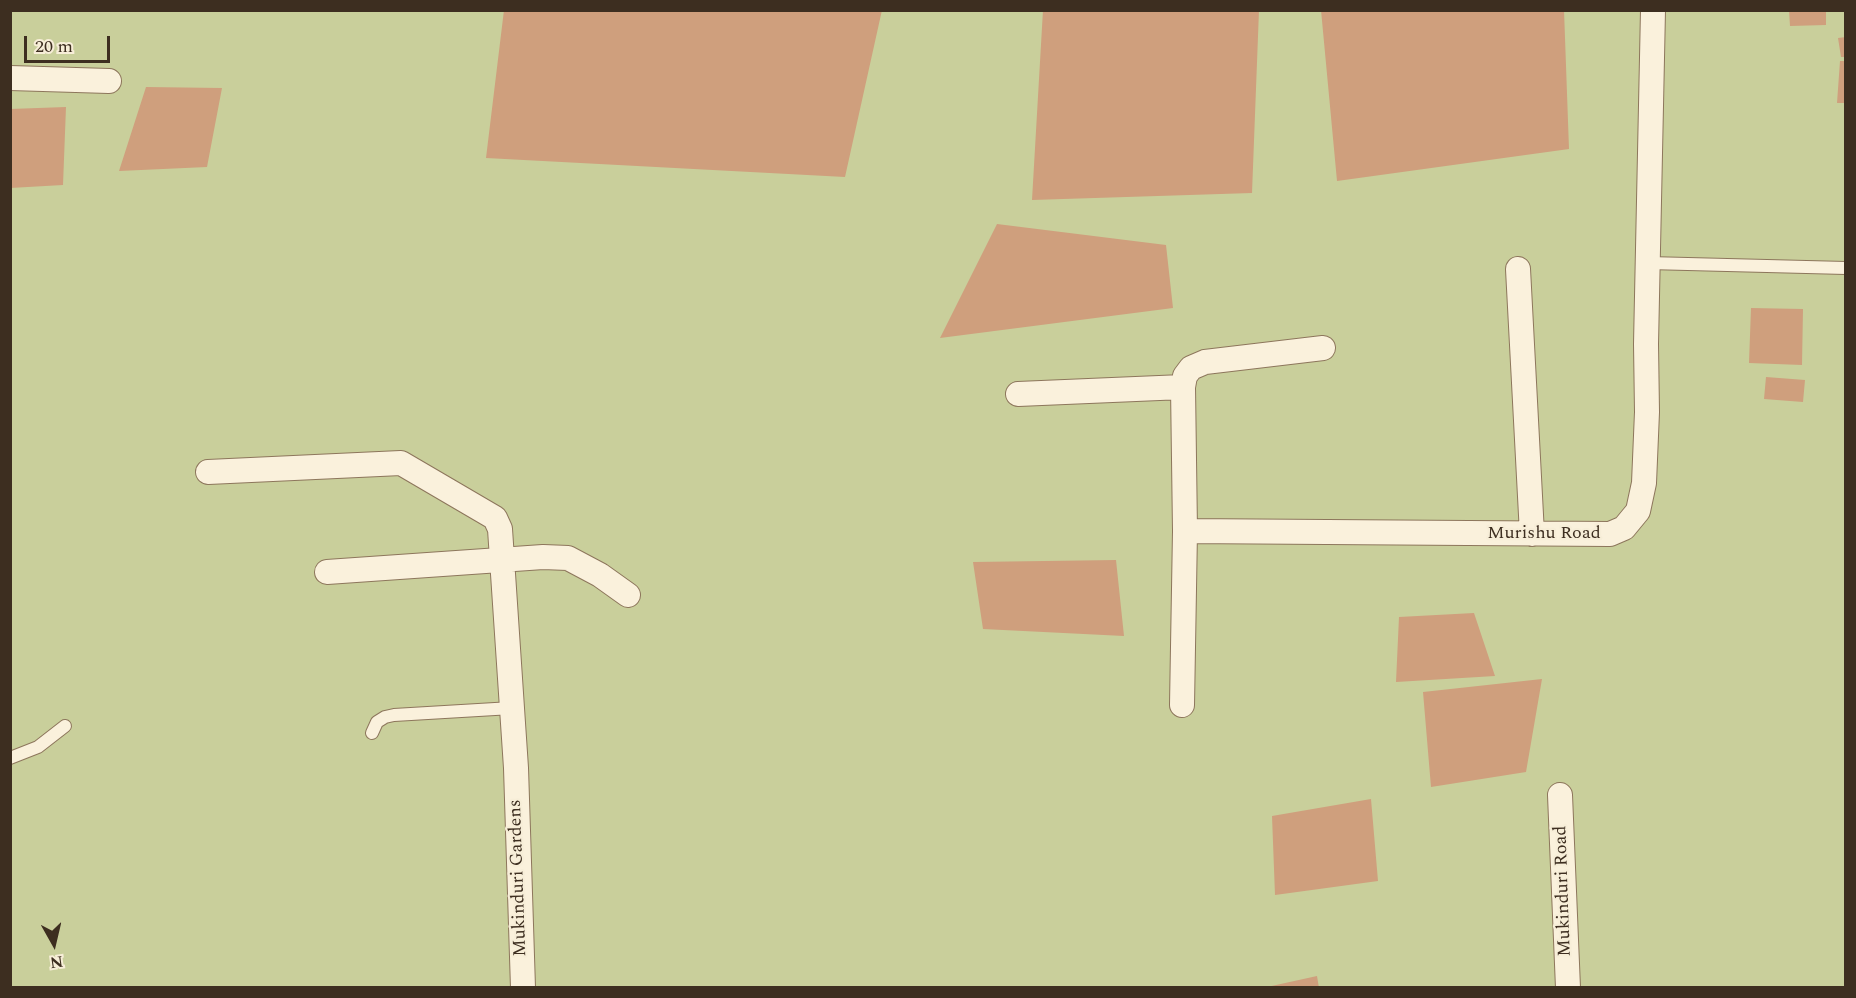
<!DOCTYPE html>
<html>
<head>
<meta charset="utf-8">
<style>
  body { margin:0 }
  #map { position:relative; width:1856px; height:998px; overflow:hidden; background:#f0e4c8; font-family:Spectral,serif }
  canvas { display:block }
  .frame { position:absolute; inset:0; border:12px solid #3d2e20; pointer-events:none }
  .north { position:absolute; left:24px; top:914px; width:60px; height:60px; -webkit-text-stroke:4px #f7eed8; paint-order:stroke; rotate:172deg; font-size:16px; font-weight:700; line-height:24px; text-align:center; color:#3d2e20 }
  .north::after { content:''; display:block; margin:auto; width:21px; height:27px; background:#3d2e20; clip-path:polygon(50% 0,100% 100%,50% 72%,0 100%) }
  .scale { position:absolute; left:24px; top:36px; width:86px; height:27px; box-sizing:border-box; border:3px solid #3d2e20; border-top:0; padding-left:8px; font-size:18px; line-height:21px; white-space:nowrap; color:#3d2e20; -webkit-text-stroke:4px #f7eed8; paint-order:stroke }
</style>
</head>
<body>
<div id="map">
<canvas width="1856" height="998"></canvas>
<div class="frame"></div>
<div class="north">N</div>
<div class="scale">20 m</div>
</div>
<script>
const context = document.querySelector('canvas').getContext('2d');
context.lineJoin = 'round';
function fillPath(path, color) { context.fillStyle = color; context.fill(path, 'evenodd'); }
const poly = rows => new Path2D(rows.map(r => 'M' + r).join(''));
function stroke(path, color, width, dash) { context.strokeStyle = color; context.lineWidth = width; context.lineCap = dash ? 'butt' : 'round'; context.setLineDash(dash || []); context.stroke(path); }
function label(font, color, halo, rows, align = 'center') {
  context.font = font + ' Spectral,serif'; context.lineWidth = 4.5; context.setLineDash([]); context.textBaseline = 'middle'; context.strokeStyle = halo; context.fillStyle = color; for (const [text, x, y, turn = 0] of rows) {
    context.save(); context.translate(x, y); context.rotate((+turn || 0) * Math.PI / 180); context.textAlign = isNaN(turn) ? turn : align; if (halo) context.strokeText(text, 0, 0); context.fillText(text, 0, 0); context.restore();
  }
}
const green = poly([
  [11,11,1845,11,1845,987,11,987]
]);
const building = poly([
  [504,10,882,10,845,177,486,158],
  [1043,10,1259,10,1252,193,1032,200],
  [1321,10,1564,10,1569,149,1337,181],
  [1789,10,1826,10,1826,25,1790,26],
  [1846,37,1846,57,1841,57,1838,38],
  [1840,61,1846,61,1846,103,1837,103],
  [146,87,222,88,207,167,119,171],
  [66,107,63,185,10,188,10,109],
  [997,224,1166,245,1173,308,940,338],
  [1751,308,1803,309,1802,365,1749,363],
  [1766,377,1805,380,1803,402,1764,399],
  [1116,560,1124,636,983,629,973,562],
  [1474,613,1495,676,1396,682,1399,617],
  [1542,679,1526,772,1431,787,1423,692],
  [1371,799,1378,881,1275,895,1272,816],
  [1317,976,1319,988,1267,988,1267,987]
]);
const service = poly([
  [1648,263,1846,268],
  [372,733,377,722,385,717,394,715,512,708],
  [10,758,38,747,65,726]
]);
const minor = poly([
  [10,78,109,81],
  [1518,269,1532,534],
  [1018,394,1183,387],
  [208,472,401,463,495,518,500,529,516,768,523,988],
  [1185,531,1183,387,1185,376,1191,368,1205,362,1323,348],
  [327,572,543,557,568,558,600,575,628,595],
  [1182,705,1185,531,1610,534,1624,528,1638,511,1644,483,1647,412,1646,344,1653,10],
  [1560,795,1568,988]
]);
const streetNames = [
  ["Murishu Road",1544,534],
  ["Mukinduri Gardens",519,878,-92],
  ["Mukinduri Road",1564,891,-92]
];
fillPath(green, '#c9cf9b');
fillPath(building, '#cf9f7d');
stroke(service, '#8d765c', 14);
stroke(minor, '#8d765c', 26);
stroke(service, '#faf1dc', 12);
stroke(minor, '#faf1dc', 24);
label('18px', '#3d2e20', '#f7eed8', streetNames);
</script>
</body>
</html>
